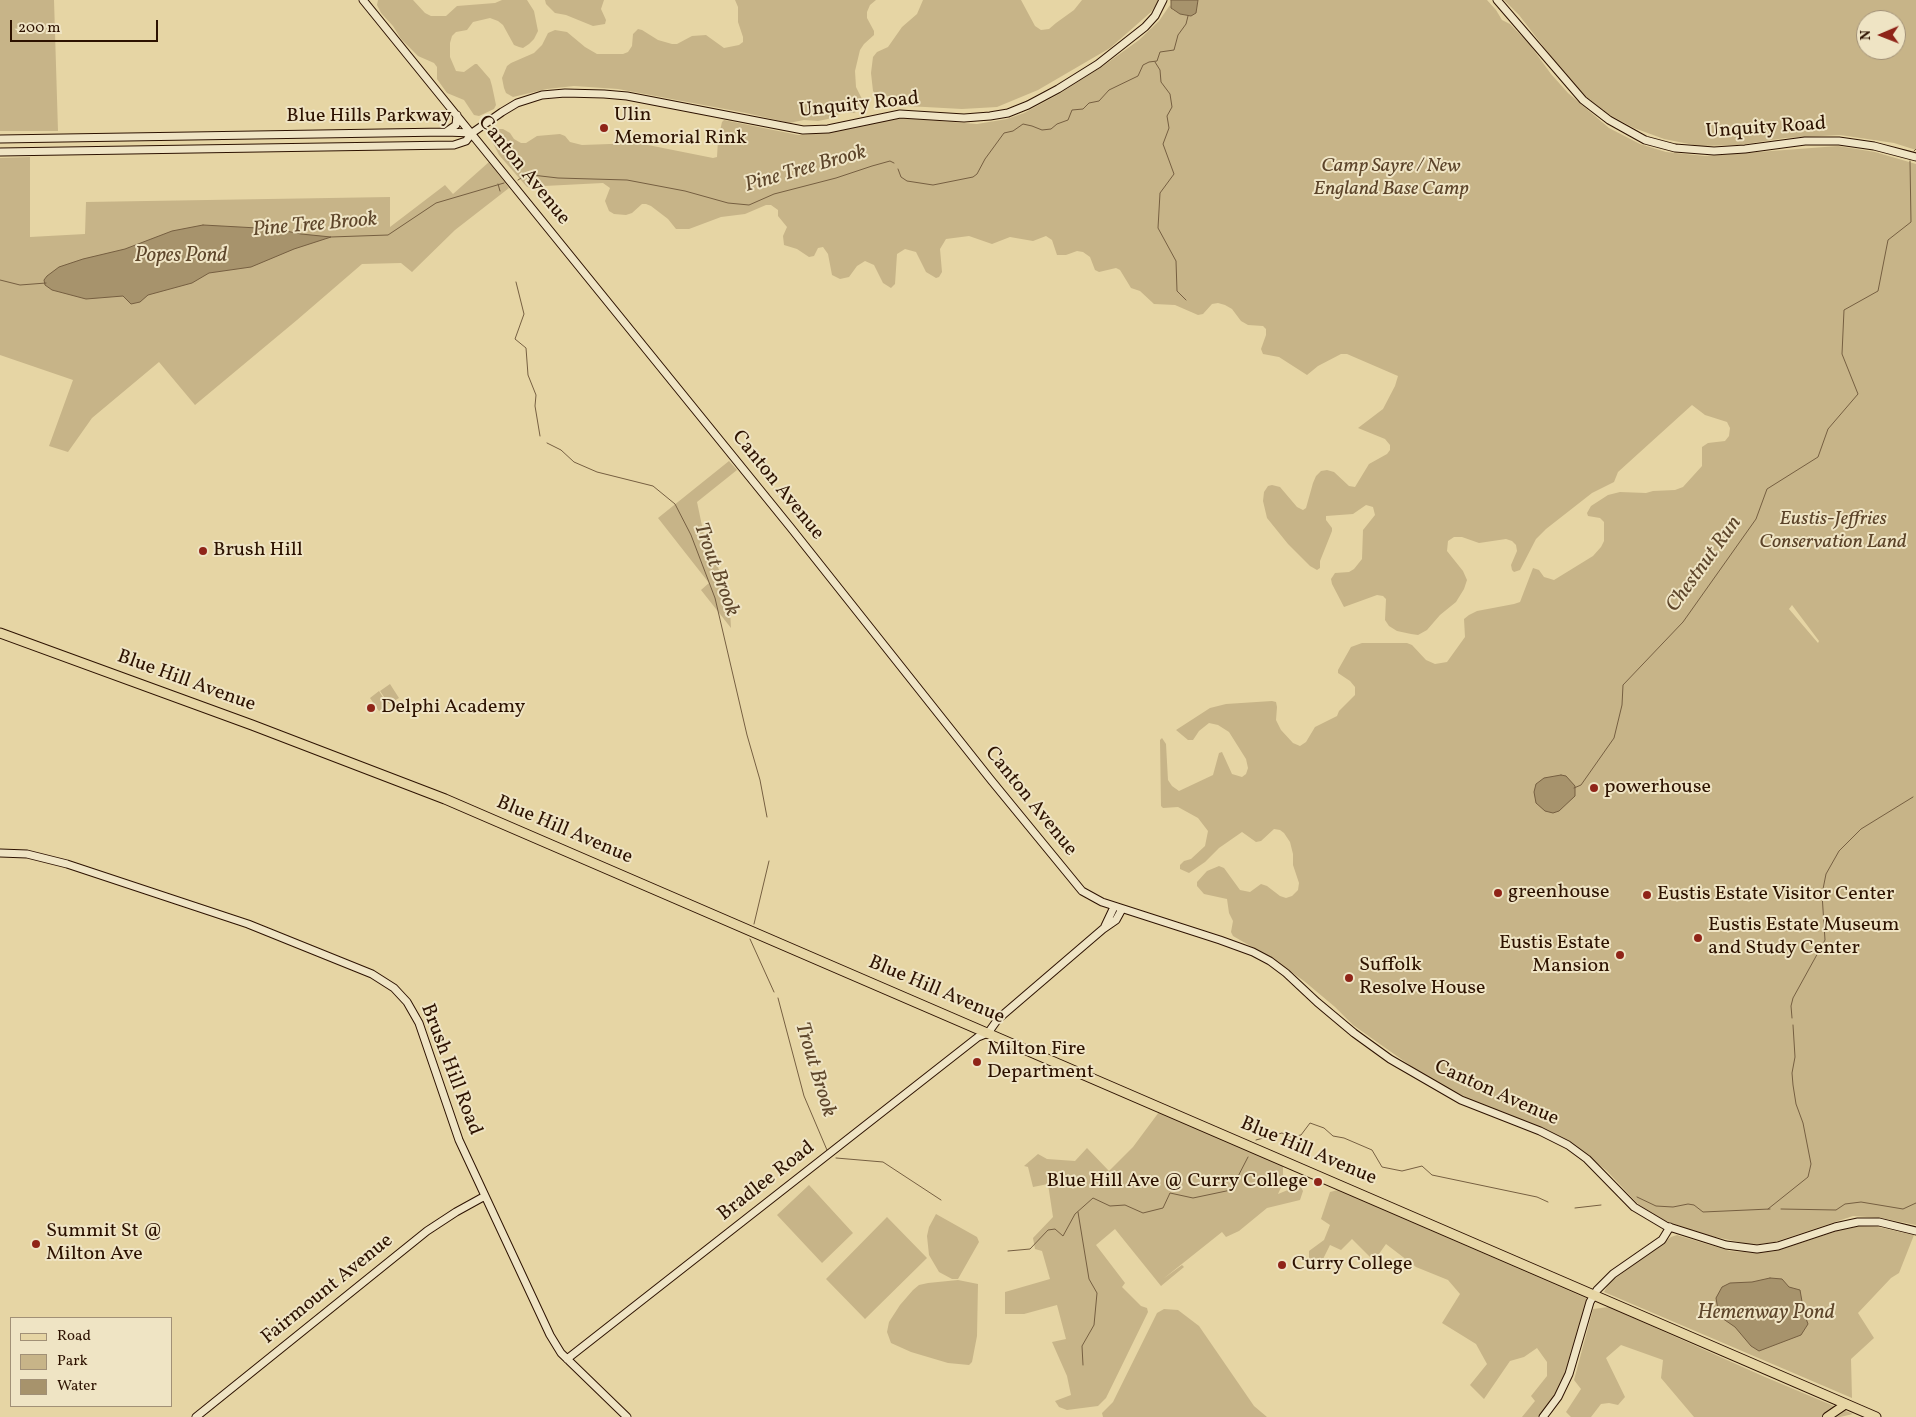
<!DOCTYPE html>
<html>
<head>
<meta charset="utf-8">
<style>
  body { margin:0 }
  #map { position:relative; width:1916px; height:1417px; overflow:hidden; background:#e6d5a4; font-family:Vollkorn,serif }
  canvas { display:block }
  .legend { position:absolute; left:10px; top:1317px; width:162px; height:90px; box-sizing:border-box; background:#efe4c4; border:1px solid #a19076; margin:0; padding:6px 9px; list-style:none; font-size:15px; color:#2d1200 }
  .legend li { display:flex; align-items:center; gap:10px; height:25px }
  .legend b { width:25px; border:1px solid #a19076 }
  .north { position:absolute; left:1856px; top:10px; width:50px; height:50px; box-sizing:border-box; background:#efe4c4; border:1px solid #a19076; border-radius:50%; rotate:269deg; font-size:14px; font-weight:700; line-height:20px; text-align:center; color:#2d1200 }
  .north::after { content:''; display:block; margin:auto; width:18px; height:22px; background:#8f2418; clip-path:polygon(50% 0,100% 100%,50% 72%,0 100%) }
  .scale { position:absolute; left:10px; top:20px; width:148px; height:22px; box-sizing:border-box; border:2px solid #2d1200; border-top:0; padding-left:6px; font-size:15px; line-height:18px; white-space:nowrap; color:#2d1200; -webkit-text-stroke:4px #efe4c4; paint-order:stroke }
</style>
</head>
<body>
<div id="map">
<canvas width="1916" height="1417"></canvas>
<ul class="legend">
<li><b style="height:6px;background:#e6d5a4"></b>Road</li>
<li><b style="height:14px;background:#c7b488"></b>Park</li>
<li><b style="height:14px;background:#a7936c"></b>Water</li>
</ul>
<div class="north">N</div>
<div class="scale">200 m</div>
</div>
<script>
const context = document.querySelector('canvas').getContext('2d');
context.lineJoin = 'round';
function fillPath(path, color) { context.fillStyle = color; context.fill(path, 'evenodd'); }
const poly = rows => new Path2D(rows.map(r => 'M' + r).join(''));
function stroke(path, color, width, dash) { context.strokeStyle = color; context.lineWidth = width; context.lineCap = dash ? 'butt' : 'round'; context.setLineDash(dash || []); context.stroke(path); }
function label(font, color, halo, rows, align = 'center') {
  context.font = font + ' Vollkorn,serif'; context.lineWidth = 4; context.setLineDash([]); context.textBaseline = 'middle'; context.strokeStyle = halo; context.fillStyle = color; for (const [text, x, y, turn = 0] of rows) {
    context.save(); context.translate(x, y); context.rotate((+turn || 0) * Math.PI / 180); context.textAlign = isNaN(turn) ? turn : align; if (halo) context.strokeText(text, 0, 0); context.fillText(text, 0, 0); context.restore();
  }
}
const green = poly([
  [0,0,54,0,58,131,0,131],
  [378,0,413,0,425,13,431,16,446,16,457,6,495,3,502,0,527,0,534,11,538,31,534,39,529,44,523,48,519,47,514,45,503,25,498,21,490,18,473,22,467,30,456,32,452,36,450,43,450,57,456,71,464,72,475,64,477,64,490,79,492,86,496,105,494,109,479,116,474,115,464,100,447,93,437,79,437,67,434,63,418,56,401,39,393,26,381,13,377,5],
  [545,0,604,0,601,9,606,20,605,24,593,26,566,15,555,13,546,4],
  [735,0,876,0,870,5,867,12,867,18,874,31,874,35,864,44,860,50,855,71,856,87,863,101,863,107,860,110,854,113,842,113,828,119,818,121,804,120,789,123,746,113,618,89,574,86,547,89,513,97,506,93,504,88,502,78,507,66,511,63,534,53,542,45,548,33,555,30,567,32,585,47,597,54,623,54,628,52,632,46,633,34,638,29,642,30,658,40,672,44,677,44,692,36,706,35,724,48,739,45,743,42,743,37,738,22,738,7],
  [923,0,1021,0,1035,26,1041,30,1049,29,1056,23,1074,10,1082,0,1159,0,1151,12,1110,48,1038,90,997,107,962,109,907,106,897,97,890,96,878,97,873,91,871,73,873,57,877,52,888,47,902,27,917,14],
  [1198,0,1487,0,1496,10,1502,20,1510,24,1530,45,1551,74,1568,93,1609,128,1640,144,1666,152,1705,156,1838,146,1875,152,1916,164,1916,1225,1881,1218,1853,1216,1775,1242,1753,1245,1706,1235,1660,1219,1638,1204,1607,1171,1577,1147,1549,1131,1477,1103,1425,1076,1353,1025,1335,1007,1304,981,1273,959,1233,936,1231,932,1233,921,1229,913,1227,899,1204,894,1197,886,1197,882,1207,871,1219,866,1224,868,1240,890,1250,892,1261,884,1267,886,1280,896,1286,898,1292,896,1298,890,1299,883,1293,865,1293,854,1290,842,1284,833,1280,830,1274,829,1261,841,1256,842,1242,832,1219,848,1205,862,1189,873,1180,869,1180,865,1184,861,1191,859,1205,846,1208,831,1198,818,1178,807,1163,808,1161,806,1160,740,1162,738,1166,744,1168,780,1172,786,1179,791,1213,775,1219,753,1222,752,1232,774,1242,777,1246,774,1248,768,1246,759,1229,732,1218,725,1209,723,1199,731,1193,740,1188,740,1176,730,1210,708,1226,704,1272,701,1276,702,1277,707,1276,720,1281,730,1293,743,1300,746,1306,742,1315,727,1337,716,1339,711,1355,695,1355,687,1350,681,1338,673,1338,670,1351,647,1362,643,1407,643,1412,645,1426,660,1435,664,1447,662,1465,637,1464,619,1469,615,1477,611,1514,604,1520,602,1533,568,1539,570,1544,577,1554,580,1593,556,1601,547,1604,541,1604,522,1600,518,1588,516,1587,513,1591,506,1608,495,1620,492,1646,493,1653,491,1675,490,1683,487,1702,466,1702,447,1708,443,1725,441,1729,436,1730,428,1727,422,1705,415,1692,405,1618,472,1614,482,1592,493,1546,529,1536,539,1520,570,1514,572,1512,570,1511,565,1517,551,1516,545,1512,541,1506,539,1479,543,1462,537,1454,537,1448,541,1447,551,1463,571,1467,580,1464,589,1456,602,1440,615,1427,630,1418,635,1411,634,1397,631,1389,626,1385,620,1386,599,1383,596,1377,595,1344,607,1332,584,1331,579,1335,573,1349,572,1354,569,1362,559,1363,530,1375,515,1373,507,1366,505,1353,514,1326,516,1326,520,1332,528,1332,531,1320,561,1320,568,1317,570,1310,566,1288,544,1267,518,1263,501,1264,492,1268,486,1272,485,1280,487,1297,507,1303,510,1306,508,1313,483,1316,476,1321,471,1327,470,1334,472,1349,486,1355,487,1369,464,1387,454,1390,450,1390,445,1385,439,1358,428,1383,409,1395,386,1398,376,1347,354,1341,354,1318,366,1307,375,1279,357,1263,354,1261,349,1266,335,1266,329,1263,326,1248,325,1241,321,1232,309,1225,305,1218,303,1212,304,1203,314,1198,315,1175,305,1154,304,1140,291,1131,288,1120,270,1116,268,1099,272,1095,270,1090,257,1083,252,1077,251,1066,255,1057,255,1052,240,1046,236,1033,241,1010,237,992,244,969,236,946,239,940,249,942,272,939,277,936,278,926,272,916,252,905,249,897,254,895,284,891,288,883,283,874,265,865,261,857,266,849,277,840,279,832,275,828,254,823,247,818,248,814,256,809,257,797,249,784,245,783,236,787,227,778,216,778,210,771,205,766,205,745,214,721,217,689,229,676,229,668,219,651,206,646,204,642,204,632,213,626,215,614,214,609,211,605,201,610,188,603,183,544,186,536,188,527,187,499,155,493,143,496,133,499,129,503,129,510,133,514,139,521,143,526,143,537,136,560,134,565,136,570,142,582,145,638,143,713,158,717,157,718,140,722,122,724,120,798,135,824,133,901,118,977,124,1007,119,1024,113,1059,94,1103,66,1139,40,1159,21,1170,5,1173,10,1180,14,1191,16,1196,13],
  [1792,605,1819,641,1818,643,1789,609],
  [1504,0,1916,0,1916,150,1894,143,1840,135,1785,138,1739,145,1699,146,1664,139,1634,128,1606,113,1586,97,1566,76,1519,15],
  [1866,20,1896,20,1896,50,1866,50],
  [30,157,30,237,85,234,86,202,390,197,390,227,445,185,453,194,489,162,509,188,455,230,412,272,401,263,362,264,297,320,195,405,159,362,92,418,68,452,49,446,73,380,0,355,0,158],
  [729,461,737,470,697,502,705,540,729,591,731,628,701,590,709,583,658,518],
  [390,684,399,698,389,704,380,691],
  [379,691,388,705,379,711,370,698],
  [1159,1112,1283,1166,1283,1183,1278,1194,1300,1185,1303,1191,1300,1200,1267,1208,1239,1231,1226,1237,1222,1232,1163,1279,1182,1265,1184,1267,1161,1286,1115,1229,1096,1245,1125,1283,1122,1287,1141,1306,1147,1308,1148,1312,1106,1398,1098,1406,1067,1410,1059,1407,1055,1401,1071,1395,1067,1376,1052,1342,1066,1339,1057,1305,1024,1314,1005,1314,1005,1292,1050,1279,1042,1251,1035,1249,1033,1238,1053,1217,1048,1184,1033,1187,1028,1167,1024,1166,1038,1154,1047,1159,1075,1161,1087,1148,1109,1171,1133,1147],
  [809,1185,853,1233,822,1263,777,1215],
  [1338,1190,1588,1299,1562,1386,1540,1417,1522,1417,1535,1401,1531,1396,1547,1376,1547,1362,1537,1348,1524,1357,1510,1361,1484,1399,1470,1385,1487,1364,1476,1344,1442,1323,1460,1294,1448,1280,1416,1267,1386,1244,1374,1261,1352,1239,1341,1250,1330,1245,1323,1259,1309,1262,1309,1251,1324,1240,1330,1225,1321,1219,1330,1192],
  [936,1214,977,1237,979,1242,958,1279,952,1279,939,1272,929,1255,927,1236,929,1227],
  [887,1217,927,1258,865,1319,826,1279],
  [1859,1226,1878,1227,1914,1235,1899,1273,1891,1278,1858,1313,1874,1338,1851,1359,1852,1398,1604,1292,1609,1283,1671,1237,1677,1235,1730,1251,1757,1253,1776,1251,1837,1231],
  [958,1280,978,1284,977,1336,972,1362,969,1365,948,1363,911,1352,891,1343,887,1332,889,1322,900,1305,913,1290,919,1285,928,1283],
  [1609,1307,1765,1377,1853,1414,1840,1417,1694,1417,1661,1378,1663,1360,1621,1345,1606,1358,1625,1397,1618,1405,1609,1403,1601,1404,1591,1417,1571,1417,1566,1412,1581,1389,1574,1380,1593,1309],
  [1164,1309,1178,1310,1199,1326,1254,1406,1267,1417,1103,1417,1102,1413,1113,1402,1157,1313]
]);
const water = poly([
  [1171,0,1198,0,1196,13,1191,16,1180,14,1171,8,1171,0],
  [203,225,276,229,301,234,331,237,294,249,251,267,209,273,192,283,148,295,140,302,131,304,123,296,86,299,52,290,45,285,44,280,47,276,59,267,83,259,125,249,172,231,203,225],
  [1561,775,1566,776,1575,786,1575,796,1559,811,1553,813,1545,811,1536,803,1534,792,1536,784,1544,778,1561,775],
  [1770,1278,1782,1279,1789,1287,1800,1290,1804,1313,1808,1324,1801,1335,1759,1351,1751,1346,1735,1327,1719,1316,1716,1298,1722,1287,1730,1283,1752,1282,1770,1278]
]);
const stream = poly([
  [1155,62,1160,70,1161,82,1170,94,1172,107,1167,116,1169,128,1163,144,1174,174,1160,193,1158,228,1176,261,1177,291,1186,300],
  [1914,151,1916,149],
  [898,169,901,177,907,181,933,185,973,177,977,174,985,159,1004,133,1013,131,1023,124,1032,126,1042,130,1051,129,1057,124,1068,120,1072,110,1083,109,1089,103,1099,101,1109,90,1138,76,1143,65,1149,62,1157,61,1160,52,1174,50,1178,35,1186,24,1188,16],
  [518,180,526,175,532,175,558,178,627,180,685,191,728,203,749,205,774,194,836,178,872,166,890,161,894,163],
  [498,184,500,191],
  [331,237,388,235,436,203,504,183],
  [0,280,20,285,46,283],
  [516,282,524,314,515,339,526,348,528,375,536,395,535,406,540,436],
  [547,443,561,450,574,462,597,472,653,486,675,504,691,535,715,598,747,735,760,780,767,817],
  [1574,788,1581,785,1614,738,1622,705,1623,685,1683,622,1756,519,1767,489,1818,457,1828,429,1858,394,1842,354,1844,310,1878,291,1888,240,1911,222,1910,161],
  [754,924,769,861],
  [750,939,774,992],
  [778,998,804,1096,827,1150],
  [1792,1018,1791,1006,1793,998,1825,940,1822,894,1826,874,1839,851,1861,829,1913,797],
  [1256,1140,1282,1133,1290,1137,1301,1135,1310,1123,1324,1128,1333,1136,1344,1138,1372,1150,1382,1167,1402,1171,1422,1166,1432,1175,1537,1197,1548,1202],
  [836,1158,883,1162,941,1200],
  [1637,1197,1656,1206,1673,1207,1688,1204,1694,1205,1703,1212,1770,1209],
  [1575,1208,1601,1205],
  [1768,1209,1808,1177,1811,1164,1803,1123,1796,1104,1793,1085,1792,1073,1795,1057,1793,1025],
  [1781,1209,1836,1210,1845,1204,1861,1202,1903,1209,1916,1203],
  [1078,1212,1089,1279,1097,1293,1094,1325,1082,1346,1083,1365],
  [1008,1251,1030,1249,1048,1230,1055,1229,1063,1236,1075,1214,1093,1198,1110,1206,1125,1205,1143,1213,1163,1208,1170,1193,1193,1198,1231,1190,1248,1157]
]);
const secondary = poly([
  [363,0,791,528,991,780,1082,891,1102,902,1220,940,1253,952,1270,961,1286,973,1317,1002,1354,1033,1390,1059,1461,1100,1540,1131,1568,1145,1587,1159,1634,1207,1666,1226,1726,1245,1757,1249,1778,1246,1835,1227,1858,1222,1879,1222,1916,1231],
  [1497,0,1583,100,1609,120,1645,140,1675,148,1714,151,1745,149,1805,141,1839,141,1874,146,1916,157],
  [446,132,456,125,457,115],
  [0,139,446,132,472,133],
  [0,152,454,145,466,141,472,133,502,112,517,103,542,95,565,93,604,94,627,96,803,130,828,129,900,114,964,118,990,116,1008,113,1028,105,1058,89,1098,64,1145,27,1155,16,1163,0],
  [0,853,27,854,67,864,248,924,372,974,394,988,407,1002,419,1023,459,1140,550,1335,561,1353,627,1417],
  [1105,926,1114,907],
  [567,1359,978,1037,988,1033,998,1019,1103,929,1116,920,1122,909],
  [196,1417,427,1231,456,1212,485,1196],
  [1543,1417,1558,1397,1569,1374,1590,1302,1597,1290,1613,1274,1662,1240,1670,1227]
]);
const primary = poly([
  [1827,1417,1846,1404]
]);
const highway = poly([
  [0,633,252,725,445,799,1876,1417]
]);
const markers = [
  [604,128,5,"#8f2418"],
  [203,551,5,"#8f2418"],
  [371,708,5,"#8f2418"],
  [1594,788,5,"#8f2418"],
  [1498,893,5,"#8f2418"],
  [1647,895,5,"#8f2418"],
  [1698,938,5,"#8f2418"],
  [1620,955,5,"#8f2418"],
  [1349,978,5,"#8f2418"],
  [977,1062,5,"#8f2418"],
  [1318,1182,5,"#8f2418"],
  [36,1244,5,"#8f2418"],
  [1282,1265,5,"#8f2418"]
];
const streetNames = [
  ["Unquity Road",859,106,-6],
  ["Blue Hills Parkway",369,117],
  ["Unquity Road",1766,129,-4],
  ["Canton Avenue",523,171,51],
  ["Canton Avenue",777,486,51],
  ["Blue Hill Avenue",186,682,20],
  ["Canton Avenue",1030,802,51],
  ["Blue Hill Avenue",564,831,23],
  ["Blue Hill Avenue",936,991,23],
  ["Brush Hill Road",450,1070,69],
  ["Canton Avenue",1496,1094,24],
  ["Blue Hill Avenue",1308,1152,23],
  ["Bradlee Road",767,1182,-38],
  ["Fairmount Avenue",328,1290,-39]
];
const poiNames = [
  ["Ulin",614,116],
  ["Memorial Rink",614,139],
  ["Brush Hill",213,551],
  ["Delphi Academy",381,708],
  ["powerhouse",1604,788],
  ["greenhouse",1508,893],
  ["Eustis Estate Visitor Center",1657,895],
  ["Eustis Estate Museum",1708,926],
  ["and Study Center",1708,949],
  ["Eustis Estate",1610,944,"right"],
  ["Mansion",1610,967,"right"],
  ["Suffolk",1359,966],
  ["Resolve House",1359,989],
  ["Milton Fire",987,1050],
  ["Department",987,1073],
  ["Blue Hill Ave @ Curry College",1308,1182,"right"],
  ["Summit St @",46,1232],
  ["Milton Ave",46,1255],
  ["Curry College",1292,1265]
];
const parkNames = [
  ["Camp Sayre / New",1391,167],
  ["England Base Camp",1391,190],
  ["Eustis-Jeffries",1833,520],
  ["Conservation Land",1833,543]
];
const waterNames = [
  ["Pine Tree Brook",806,170,-16],
  ["Pine Tree Brook",315,226,-5],
  ["Popes Pond",181,257],
  ["Chestnut Run",1705,565,-54],
  ["Trout Brook",715,570,70],
  ["Trout Brook",814,1070,73],
  ["Hemenway Pond",1766,1314]
];
fillPath(green, '#c7b488');
fillPath(water, '#a7936c');
stroke(water, '#765f41', 1);
stroke(stream, '#765f41', 1);
stroke(secondary, '#2d1200', 9);
stroke(primary, '#2d1200', 10);
stroke(highway, '#2d1200', 11);
stroke(secondary, '#efe4c4', 7);
stroke(primary, '#e6d5a4', 8);
stroke(highway, '#e6d5a4', 9);
for (const [x, y, r, color] of markers) { const dot = new Path2D(); dot.arc(x, y, r, 0, 2 * Math.PI); context.fillStyle = color; context.fill(dot); stroke(dot, '#efe4c4', 2); }
label('20px', '#2d1200', '#efe4c4', streetNames);
label('20px', '#2d1200', '#efe4c4', poiNames, 'left');
label('italic 20px', '#5b4329', '#efe4c4', parkNames);
label('italic 21px', '#5e462b', '#efe4c4', waterNames);
</script>
</body>
</html>
